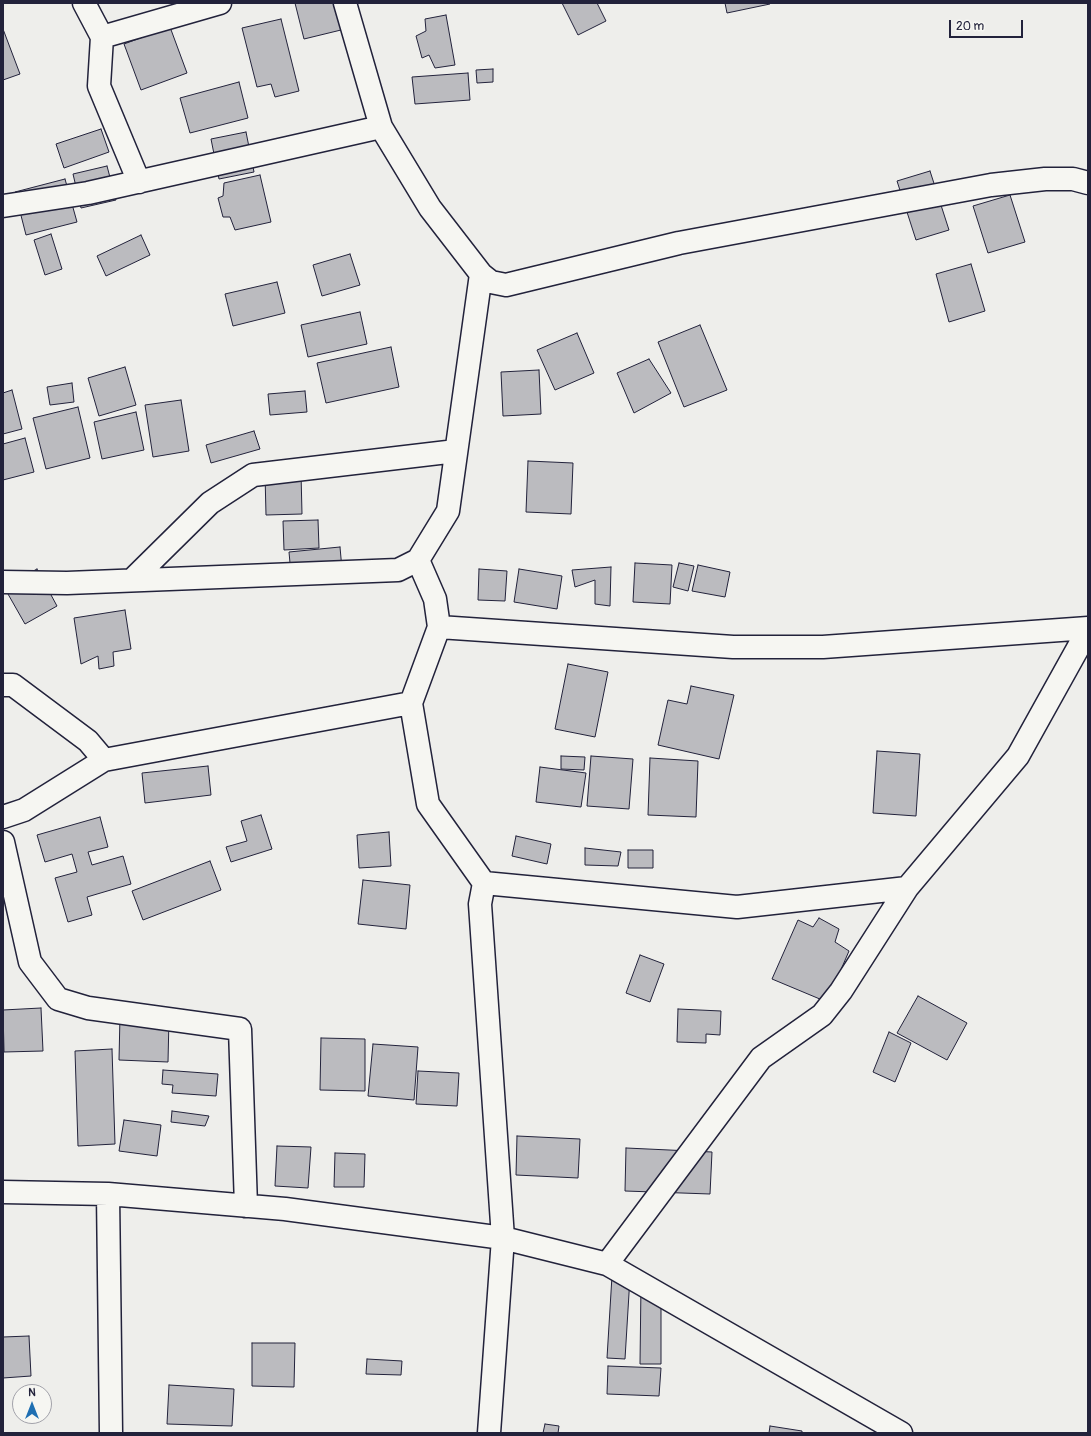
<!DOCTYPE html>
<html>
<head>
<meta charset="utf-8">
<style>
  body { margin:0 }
  #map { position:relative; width:1091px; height:1436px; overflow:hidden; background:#eeeeeb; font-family:Pangolin,sans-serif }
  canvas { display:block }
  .frame { position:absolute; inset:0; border:4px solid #22223b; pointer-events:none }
  .north { position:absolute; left:12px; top:1384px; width:40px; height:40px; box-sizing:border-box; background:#f6f6f2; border:1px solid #a1a1a9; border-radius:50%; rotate:0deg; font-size:11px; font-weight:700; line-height:16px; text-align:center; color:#22223b }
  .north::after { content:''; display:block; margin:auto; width:14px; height:18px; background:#1f6fb2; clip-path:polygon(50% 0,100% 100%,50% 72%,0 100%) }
  .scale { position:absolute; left:949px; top:20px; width:74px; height:18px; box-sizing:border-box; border:2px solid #22223b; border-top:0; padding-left:5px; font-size:12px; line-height:14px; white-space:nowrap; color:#22223b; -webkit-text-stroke:3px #f6f6f2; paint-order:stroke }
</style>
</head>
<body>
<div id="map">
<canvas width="1091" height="1436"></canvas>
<div class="frame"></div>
<div class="north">N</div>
<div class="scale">20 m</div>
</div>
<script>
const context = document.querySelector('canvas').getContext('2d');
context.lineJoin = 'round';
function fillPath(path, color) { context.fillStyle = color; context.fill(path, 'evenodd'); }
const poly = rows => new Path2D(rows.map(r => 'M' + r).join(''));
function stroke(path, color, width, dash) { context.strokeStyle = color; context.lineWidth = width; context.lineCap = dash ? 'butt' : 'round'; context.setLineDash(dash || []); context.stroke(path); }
const building = poly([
  [295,3,335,3,341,30,304,39,295,3],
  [562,3,597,3,606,21,578,35,562,3],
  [725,3,770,3,770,4,727,13,725,3],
  [446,15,455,65,435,68,429,55,422,58,416,36,426,31,425,19,446,15],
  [281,19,299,91,275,97,271,84,257,87,242,28,281,19],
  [170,27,187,73,141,90,124,44,170,27],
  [3,29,20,74,3,80,3,29],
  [493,69,493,82,477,83,476,70,493,69],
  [468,73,470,100,415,104,412,77,468,73],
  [239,82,248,118,190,133,180,98,239,82],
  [101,129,109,152,64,168,56,144,101,129],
  [246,132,254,172,219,179,211,139,246,132],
  [107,166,116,200,81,208,73,174,107,166],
  [930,171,949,230,916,240,897,181,930,171],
  [260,175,271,222,235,230,230,217,223,217,218,198,223,196,224,183,260,175],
  [65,179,77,222,26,235,15,192,65,179],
  [1010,195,1025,242,988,253,973,206,1010,195],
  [51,234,62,269,45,275,34,240,51,234],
  [141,235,150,255,106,276,97,256,141,235],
  [350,254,360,285,322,296,313,265,350,254],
  [971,264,985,311,949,322,936,274,971,264],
  [277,282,285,313,233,326,225,294,277,282],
  [360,312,367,344,308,357,301,325,360,312],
  [700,325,727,390,684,407,658,342,700,325],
  [577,333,594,373,555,390,537,350,577,333],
  [391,347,399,387,326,403,317,363,391,347],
  [649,359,671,393,634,413,617,373,649,359],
  [125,367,136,405,99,416,88,378,125,367],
  [539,370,541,414,503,416,501,372,539,370],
  [72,383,74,402,50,405,47,387,72,383],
  [12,390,22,429,3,434,3,393,12,390],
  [305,391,307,412,270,415,268,394,305,391],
  [181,400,189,451,153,457,145,405,181,400],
  [78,407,90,458,46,469,33,418,78,407],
  [136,412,144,450,102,459,94,422,136,412],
  [254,431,260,449,211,463,206,445,254,431],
  [25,438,34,472,3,480,3,444,25,438],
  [528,461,573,463,571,514,526,512,528,461],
  [301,473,302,514,266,515,265,474,301,473],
  [318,520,319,548,284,550,283,521,318,520],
  [340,547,342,569,291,574,289,552,340,547],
  [635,563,672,565,670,604,633,602,635,563],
  [679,563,694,566,688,591,673,587,679,563],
  [698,565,730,572,725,597,692,591,698,565],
  [611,567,610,606,595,604,595,580,575,587,572,570,611,567],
  [37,569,57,606,25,624,4,587,37,569],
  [479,569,507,571,505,601,478,600,479,569],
  [519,569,562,576,557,609,514,602,519,569],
  [125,610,131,649,113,652,114,666,99,669,98,656,81,664,74,618,125,610],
  [568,664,608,672,595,737,555,729,568,664],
  [691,686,734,695,719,759,658,745,668,700,687,704,691,686],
  [877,751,920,754,916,816,873,813,877,751],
  [561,756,585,757,584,770,561,769,561,756],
  [591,756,633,759,629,809,587,806,591,756],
  [650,758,698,761,696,817,648,815,650,758],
  [208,766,211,795,145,803,142,773,208,766],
  [540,767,586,773,581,807,536,802,540,767],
  [261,815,272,849,231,862,226,847,247,841,241,821,261,815],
  [100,817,108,847,88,852,92,865,123,856,131,884,87,897,92,915,68,922,55,878,77,872,72,854,45,862,37,835,100,817],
  [389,832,391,866,359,868,357,835,389,832],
  [516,836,551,844,547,864,512,856,516,836],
  [585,848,621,852,618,866,585,865,585,848],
  [628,850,653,850,653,868,628,868,628,850],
  [210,861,221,890,143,920,132,891,210,861],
  [363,880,410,885,406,929,358,924,363,880],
  [819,918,839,929,835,942,849,951,827,1002,772,979,798,920,813,927,819,918],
  [640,955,664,964,650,1002,626,993,640,955],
  [918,996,967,1023,947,1060,897,1033,918,996],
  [41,1008,43,1051,4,1052,3,1010,41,1008],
  [678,1009,721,1011,720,1035,706,1034,706,1043,677,1042,678,1009],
  [120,1016,169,1018,168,1062,119,1060,120,1016],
  [889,1032,911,1043,895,1082,873,1072,889,1032],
  [321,1038,365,1039,365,1091,320,1090,321,1038],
  [373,1044,418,1047,414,1100,368,1096,373,1044],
  [112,1049,115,1144,78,1146,75,1051,112,1049],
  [163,1070,218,1074,216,1096,172,1093,173,1085,162,1084,163,1070],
  [418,1071,459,1073,457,1106,416,1104,418,1071],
  [172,1111,209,1116,205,1126,171,1122,172,1111],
  [124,1120,161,1125,157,1156,119,1151,124,1120],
  [517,1136,580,1139,578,1178,516,1175,517,1136],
  [277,1146,311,1147,308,1188,275,1186,277,1146],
  [626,1148,712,1152,710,1194,625,1191,626,1148],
  [335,1153,365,1154,364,1187,334,1187,335,1153],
  [612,1276,630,1277,625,1359,607,1358,612,1276],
  [641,1284,661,1285,661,1364,640,1364,641,1284],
  [29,1336,31,1376,3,1378,3,1337,29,1336],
  [252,1343,295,1343,294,1387,252,1386,252,1343],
  [367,1359,402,1361,401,1375,366,1374,367,1359],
  [608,1366,661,1368,659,1396,607,1394,608,1366],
  [169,1385,234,1389,232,1426,167,1424,169,1385],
  [545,1424,559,1426,558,1433,543,1433,545,1424],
  [770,1426,802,1431,802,1433,769,1433,770,1426]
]);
const minor = poly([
  [84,3,102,37,99,86,139,182],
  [345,3,381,127,430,208,481,274,491,282,506,285,679,243,991,185,1045,179,1073,179,1088,183],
  [102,37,220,3],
  [3,206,88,193,381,127],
  [418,560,435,599,439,627,411,703,428,804,484,883,480,904,503,1238,489,1433],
  [132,580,210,503,253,475,456,451],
  [3,582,67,583,398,570,418,560,448,511,481,274],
  [439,627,733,647,823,647,1088,628],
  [3,685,13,685,88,741,104,760],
  [3,817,24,810,104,760,411,703],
  [3,842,30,962,58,999,88,1008,240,1029,246,1206],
  [484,883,737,907,907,888],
  [3,1192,108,1194,285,1209,503,1238,607,1264,901,1433],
  [108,1194,111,1433],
  [607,1264,761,1058,822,1015,841,991,907,888,1018,756,1088,630]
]);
fillPath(building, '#bbbbbf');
stroke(building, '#22223b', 1);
stroke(minor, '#22223b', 25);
stroke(minor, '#f6f6f2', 22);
</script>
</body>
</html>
